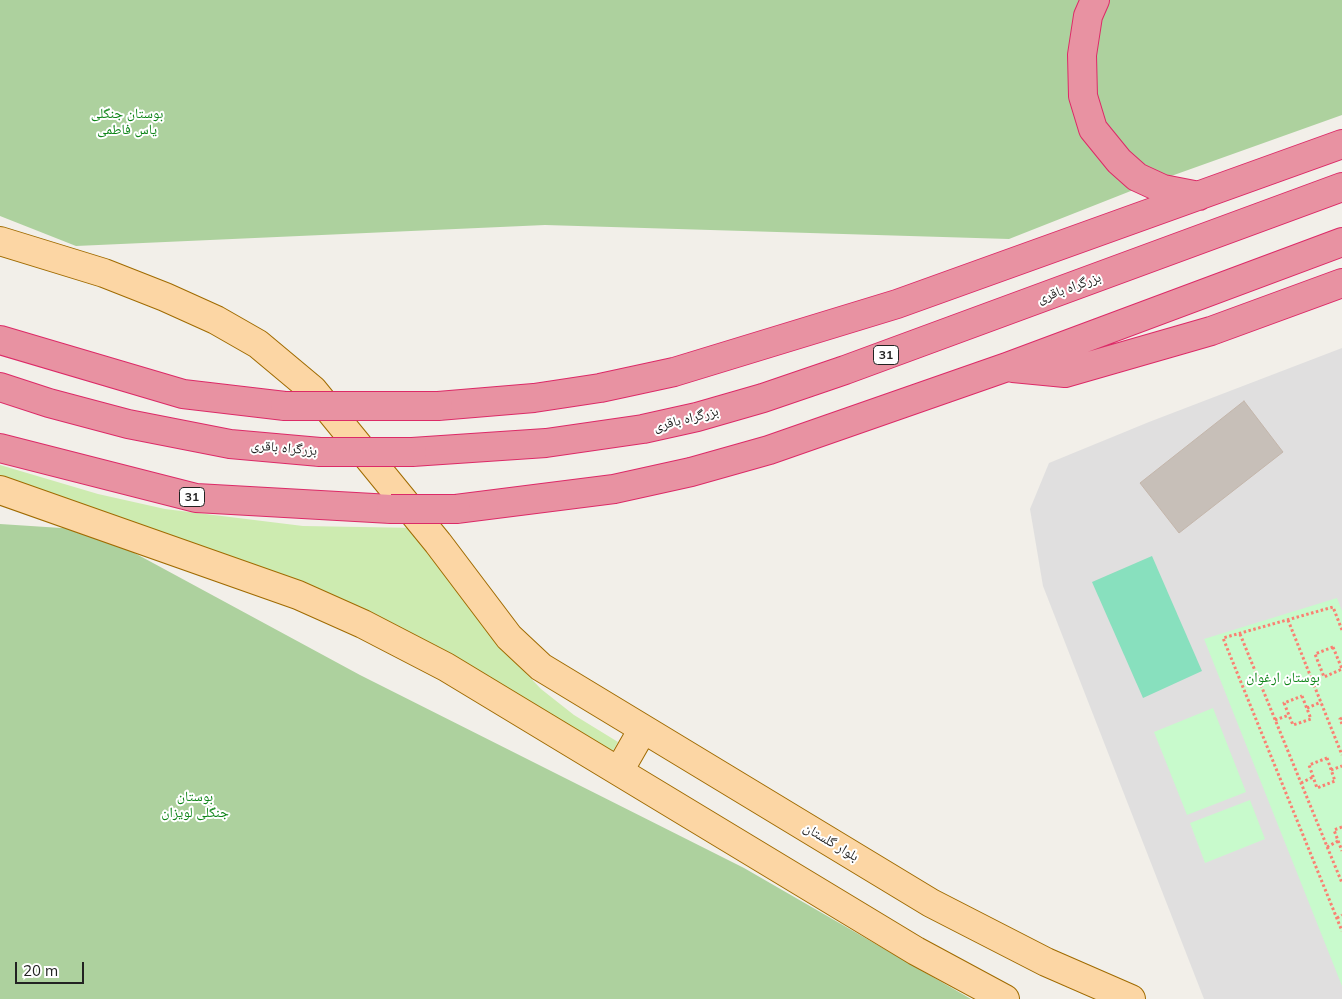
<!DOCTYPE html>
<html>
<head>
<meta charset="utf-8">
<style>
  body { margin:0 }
  #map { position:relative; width:1342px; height:999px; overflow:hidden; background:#f2efe9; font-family:Mulish,sans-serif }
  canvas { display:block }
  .scale { position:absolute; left:15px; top:962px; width:69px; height:22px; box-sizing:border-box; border:2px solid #222; border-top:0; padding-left:6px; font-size:15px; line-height:18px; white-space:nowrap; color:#222; -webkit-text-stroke:4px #fff; paint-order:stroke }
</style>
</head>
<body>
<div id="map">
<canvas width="1342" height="999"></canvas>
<div class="scale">20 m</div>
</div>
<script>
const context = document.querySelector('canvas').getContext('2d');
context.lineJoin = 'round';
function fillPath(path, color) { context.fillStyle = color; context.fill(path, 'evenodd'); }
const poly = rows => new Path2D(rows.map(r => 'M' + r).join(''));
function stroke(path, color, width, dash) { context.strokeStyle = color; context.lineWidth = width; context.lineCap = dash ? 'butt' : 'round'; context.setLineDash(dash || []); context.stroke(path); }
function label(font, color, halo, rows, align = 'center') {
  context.font = font + ' Mulish,"Noto Naskh Arabic",sans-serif'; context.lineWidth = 4; context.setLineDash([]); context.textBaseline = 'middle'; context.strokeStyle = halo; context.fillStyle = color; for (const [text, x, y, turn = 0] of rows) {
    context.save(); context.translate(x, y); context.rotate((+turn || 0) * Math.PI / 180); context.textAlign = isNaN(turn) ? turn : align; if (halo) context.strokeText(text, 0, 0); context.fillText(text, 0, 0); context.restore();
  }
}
const residential = poly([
  [1342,348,1342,999,1204,999,1043,586,1030,509,1049,463,1149,422]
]);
const grass = poly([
  [0,465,98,494,165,509,303,526,419,528,450,581,464,601,518,665,541,689,574,715,618,742,611,754,455,658,0,483]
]);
const forest = poly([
  [0,0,1342,0,1342,115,1146,185,1009,239,545,225,76,246,0,216],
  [0,524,92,530,360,675,744,868,971,999,0,999]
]);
const park = poly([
  [1337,598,1342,611,1342,986,1204,639],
  [1213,708,1246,792,1187,815,1154,732],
  [1250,800,1265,839,1205,863,1190,823]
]);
const pitch = poly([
  [1152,556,1202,671,1143,698,1092,582]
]);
const building = poly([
  [1244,401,1283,452,1179,533,1140,483,1244,401]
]);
const path = poly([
  [1288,620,1342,755],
  [1342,630,1333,607,1223,638,1342,931],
  [1240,634,1342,883],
  [1333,647,1342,669,1324,677,1315,654,1333,647],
  [1302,696,1311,719,1293,725,1284,703,1302,696],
  [1307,708,1321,702],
  [1342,718,1340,719,1342,724],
  [1275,720,1289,715],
  [1327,758,1335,781,1317,788,1309,765,1327,758],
  [1331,770,1342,766],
  [1301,783,1313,777],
  [1342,827,1334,830,1342,851],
  [1327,847,1338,841],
  [1337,918,1342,915]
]);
const major = poly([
  [0,241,104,273,165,297,216,320,258,344,313,390,438,543,509,637,541,667,931,903,1046,962,1131,999],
  [0,490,298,595,363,624,446,667,916,951,1005,999],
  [619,771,643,729]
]);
const highway = poly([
  [1095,0,1088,16,1082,55,1083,96,1093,129,1119,161,1137,177,1163,189,1199,196],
  [0,340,183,394,285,406],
  [1013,368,1065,373,1211,331,1342,283],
  [0,387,49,403,128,424,230,444,320,452],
  [438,406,534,398,600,388,674,372,897,304,1342,144],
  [0,448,196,498,391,509],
  [412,452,546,443,643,429,697,417,763,398,845,370,1342,187],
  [456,509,614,489,691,472,769,450,1007,367,1342,242]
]);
const highwayBridge = poly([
  [285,406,438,406],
  [320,452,412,452],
  [391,509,456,509]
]);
const shields = [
  [886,355,25],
  [192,497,25]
];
const shieldNames = [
  ["31",886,355],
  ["31",192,497]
];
const parkNames = [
  ["بوستان جنگلی",127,114],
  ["یاس فاطمی",127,130],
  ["بوستان ارغوان",1283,678],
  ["بوستان",195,797],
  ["جنگلی لویزان",195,813]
];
const streetNames = [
  ["بزرگراه باقری",1069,288,-20],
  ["بزرگراه باقری",686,419,-14],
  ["بزرگراه باقری",284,448,5],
  ["بلوار گلستان",831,842,31]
];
fillPath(residential, '#e0dfdf');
fillPath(grass, '#cdebb0');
fillPath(forest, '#add19e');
fillPath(park, '#c8facc');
fillPath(pitch, '#88e0be');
fillPath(building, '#c7bfb8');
stroke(building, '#c4b6ab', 1);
stroke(major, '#a06b00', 30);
stroke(highway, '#dc2a67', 30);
stroke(path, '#fa8072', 3, [2.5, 2.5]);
stroke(major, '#fcd6a4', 28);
stroke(highway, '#e892a2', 28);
stroke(highwayBridge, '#dc2a67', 30, []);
stroke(highwayBridge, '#e892a2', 28);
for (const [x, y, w] of shields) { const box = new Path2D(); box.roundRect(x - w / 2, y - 9.5, w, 19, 4); context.fillStyle = '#fff'; context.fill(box); stroke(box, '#222', 1); }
label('bold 12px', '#222', null, shieldNames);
label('14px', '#0c8416', '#fff', parkNames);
label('14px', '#222', '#fff', streetNames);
</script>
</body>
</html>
